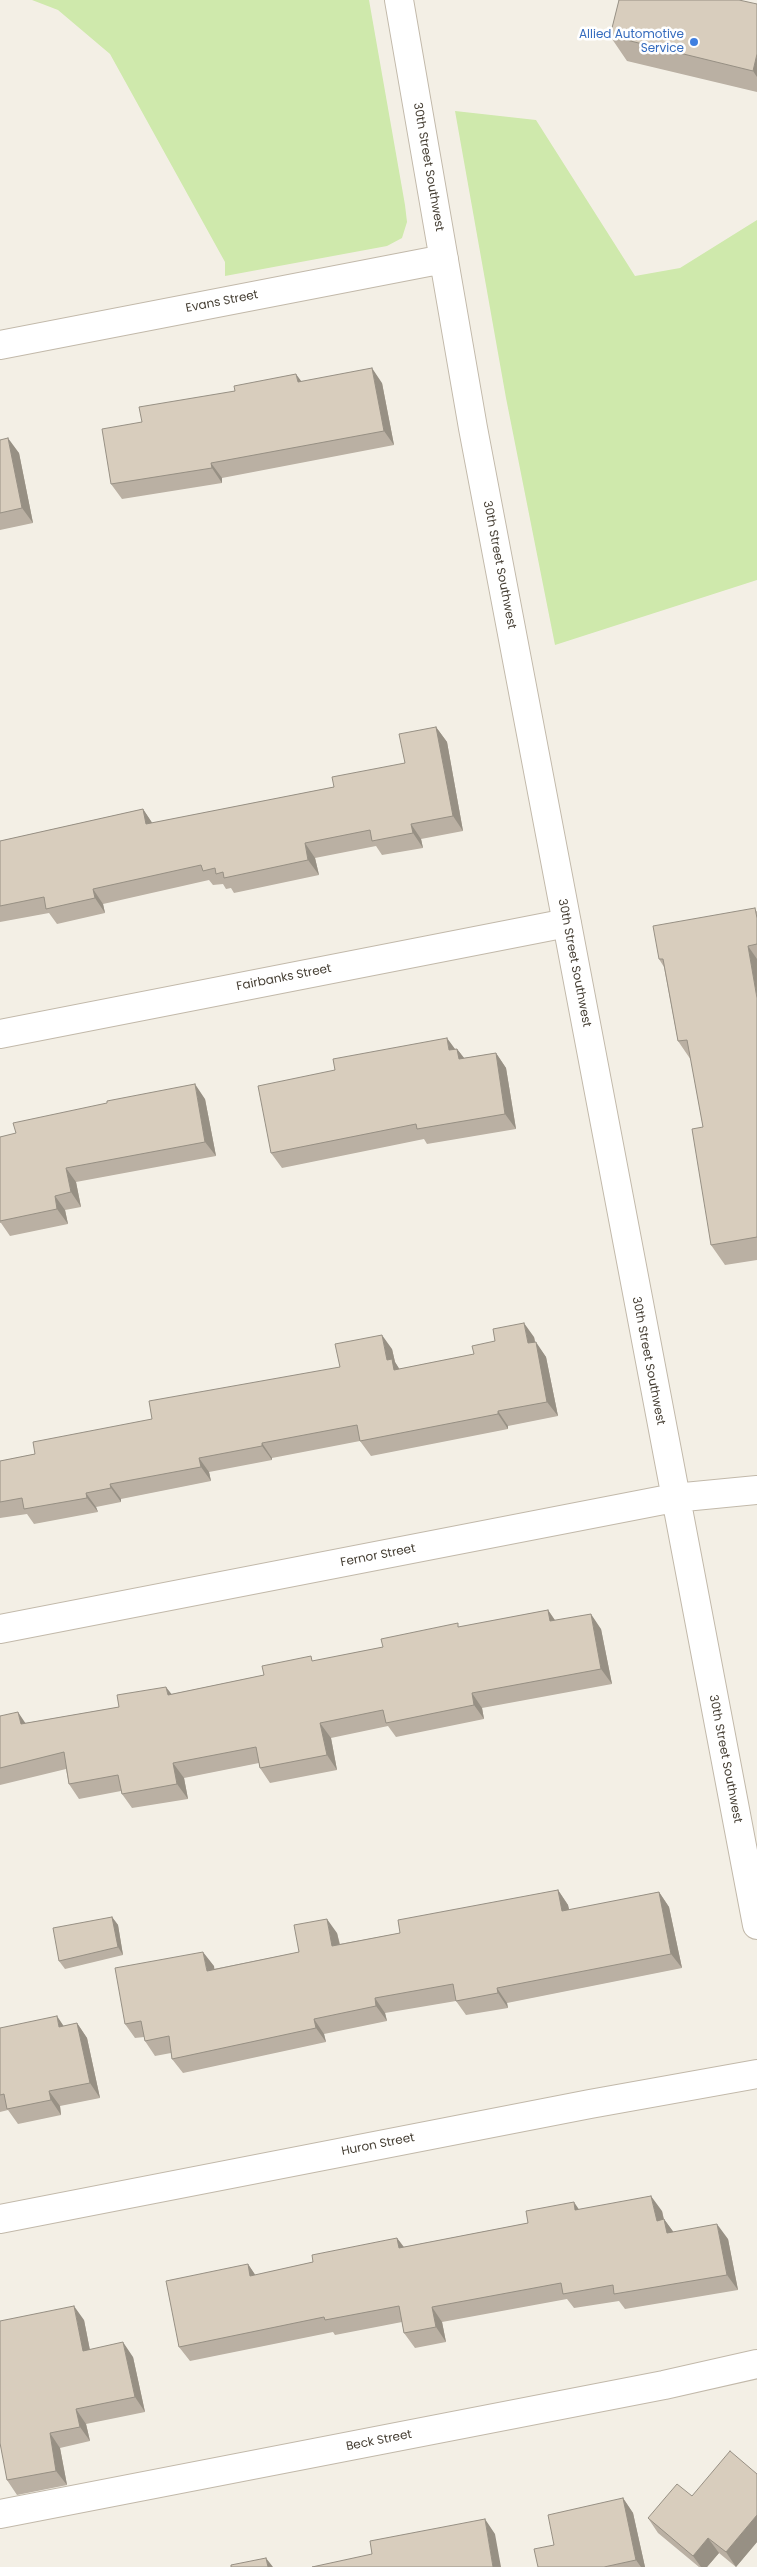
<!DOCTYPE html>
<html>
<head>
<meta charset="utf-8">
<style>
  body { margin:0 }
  canvas { display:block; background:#f3efe5 }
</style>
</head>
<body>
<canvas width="757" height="2567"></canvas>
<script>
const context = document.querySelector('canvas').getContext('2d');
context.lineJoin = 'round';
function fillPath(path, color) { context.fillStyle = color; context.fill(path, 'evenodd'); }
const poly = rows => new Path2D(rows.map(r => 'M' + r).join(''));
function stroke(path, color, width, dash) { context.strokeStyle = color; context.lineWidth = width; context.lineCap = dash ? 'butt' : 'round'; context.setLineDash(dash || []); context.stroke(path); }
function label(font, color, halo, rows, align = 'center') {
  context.font = font + ' Poppins,sans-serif'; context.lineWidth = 5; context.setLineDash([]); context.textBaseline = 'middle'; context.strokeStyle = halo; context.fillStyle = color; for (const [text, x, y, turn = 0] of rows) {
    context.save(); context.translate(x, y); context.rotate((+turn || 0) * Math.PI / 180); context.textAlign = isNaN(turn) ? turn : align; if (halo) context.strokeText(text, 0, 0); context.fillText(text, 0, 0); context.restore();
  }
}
const green = poly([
  [32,0,369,0,405,205,407,222,402,238,387,246,225,276,225,262,110,54,58,10],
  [455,111,536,120,635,276,680,268,757,220,757,580,555,645,506,398]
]);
const minor = poly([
  [399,0,473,428,757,1925],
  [0,345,444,259],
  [0,1034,567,923],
  [0,1629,674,1498,757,1490],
  [0,2219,590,2104,757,2074],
  [0,2514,664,2385,757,2364]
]);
const wall = poly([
  [757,4,757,92,627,61,610,36],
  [301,381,382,383,394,445,222,478,222,483,122,499,111,484,142,422],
  [0,440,19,453,33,523,0,530],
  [436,727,447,742,463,831,421,839,423,848,382,855,376,846,315,858,319,875,234,893,231,888,226,889,223,884,213,885,209,880,103,904,105,913,57,924,49,913,0,922,0,841,143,809,152,823,334,787,405,763],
  [757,911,757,1260,725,1265,711,1245,703,1127,691,1060,678,1041,664,967,659,959],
  [455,1049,457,1049,464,1058,496,1053,506,1068,516,1129,427,1144,424,1139,282,1168,271,1153],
  [205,1099,216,1156,76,1182,81,1207,65,1210,68,1224,10,1236,1,1223,0,1223,0,1137],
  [534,1337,535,1342,546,1357,558,1416,508,1426,508,1429,371,1456,360,1441,272,1458,272,1460,209,1472,211,1481,121,1499,121,1502,96,1507,98,1512,34,1524,27,1514,0,1518,0,1461,35,1454,152,1419,340,1367,392,1349,395,1362,399,1369,474,1354],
  [548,1610,555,1620,601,1629,612,1684,482,1708,484,1719,396,1737,388,1726,331,1738,337,1770,270,1783,260,1768,259,1763,184,1778,188,1799,132,1808,122,1794,121,1791,79,1799,69,1784,66,1769,0,1785,0,1716,26,1723,119,1707,172,1694,264,1675,314,1661,383,1647,460,1627],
  [558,1890,568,1905,569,1910,659,1892,669,1907,682,1968,507,2003,508,2008,466,2015,456,2001,385,2013,387,2021,324,2034,326,2042,183,2073,172,2059,171,2053,155,2056,145,2041,144,2037,135,2038,125,2024,214,1966,214,1969,299,1952,337,1933,340,1944,400,1933],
  [112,1917,118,1925,123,1955,65,1969,59,1961],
  [77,2023,87,2038,100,2098,60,2106,61,2115,18,2124,8,2110,0,2112,0,2028,64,2026],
  [579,2210,662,2211,664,2219,673,2232,728,2239,738,2290,625,2309,619,2301,574,2308,567,2299,442,2322,446,2342,415,2348,404,2333,402,2322,335,2335,333,2332,190,2361,179,2347,248,2264,255,2275,313,2262,397,2238,404,2247,528,2223],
  [84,2320,90,2350,133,2357,145,2412,86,2424,90,2441,60,2448,67,2485,17,2495,7,2480],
  [757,2474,757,2542,736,2567,719,2553,707,2567,699,2567,658,2533,648,2518,692,2496],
  [623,2498,633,2513,645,2567,538,2567]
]);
const shadedWall = poly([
  [757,54,757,77,753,71],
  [372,368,382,383,394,445,384,431],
  [296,374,307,389,298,382],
  [8,438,19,453,33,523,22,508],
  [211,463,222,478,222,483,212,468],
  [436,727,447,742,463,831,453,816],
  [143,809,153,824,146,824],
  [411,824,421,839,423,848,413,833],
  [305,843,315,858,319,875,308,860],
  [93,889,103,904,105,913,95,898],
  [748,946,757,959,757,998],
  [447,1038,458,1053,449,1050],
  [457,1049,468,1063,459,1059],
  [496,1053,506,1068,516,1129,505,1114],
  [195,1084,205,1099,216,1156,205,1142],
  [66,1168,76,1182,81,1207,71,1192],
  [55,1196,65,1210,68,1224,57,1209],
  [524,1323,534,1337,538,1356,536,1342,546,1357,558,1416,547,1402,528,1343],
  [382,1335,392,1349,395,1362,402,1373,405,1384,387,1360],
  [498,1411,508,1426,508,1429,498,1414],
  [262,1443,272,1458,272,1460,262,1446],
  [199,1458,209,1472,211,1481,201,1467],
  [110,1484,121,1499,121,1502,111,1488],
  [86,1493,96,1507,98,1512,87,1498],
  [548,1610,558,1625,550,1621],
  [591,1614,601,1629,612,1684,601,1669],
  [166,1687,177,1701,168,1695],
  [472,1693,482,1708,484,1719,474,1705],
  [18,1712,28,1727,21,1724],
  [320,1723,331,1738,337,1770,327,1755],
  [173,1763,184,1778,188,1799,177,1784],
  [558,1890,568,1905,573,1926,562,1911],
  [659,1892,669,1907,682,1968,671,1954],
  [112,1917,118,1925,123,1955,118,1947],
  [327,1919,337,1933,343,1960,332,1946],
  [203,1952,214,1966,217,1986,207,1971],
  [497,1988,507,2003,508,2008,498,1993],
  [375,1998,385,2013,387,2021,376,2006],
  [57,2016,67,2031,59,2027],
  [314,2019,324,2034,326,2042,316,2028],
  [77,2023,87,2038,100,2098,90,2083],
  [49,2091,60,2106,61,2115,51,2100],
  [651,2196,662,2211,667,2236,657,2221],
  [574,2202,584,2217,575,2210],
  [664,2219,675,2234,667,2233],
  [717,2224,728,2239,738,2290,727,2275],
  [397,2238,408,2253,399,2248],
  [248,2264,258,2279,250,2276],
  [74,2306,84,2320,93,2366,83,2351],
  [432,2307,442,2322,446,2342,436,2327],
  [123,2342,133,2357,145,2412,135,2397],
  [76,2409,86,2424,90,2441,80,2427],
  [50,2433,60,2448,67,2485,56,2471],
  [623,2498,633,2513,645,2567,641,2567,636,2560],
  [757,2515,757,2542,736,2567,726,2552],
  [485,2519,495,2534,501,2567,493,2567],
  [708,2538,719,2553,707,2567,701,2567,693,2556],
  [266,2558,273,2567,268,2567]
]);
const building = poly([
  [619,0,739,0,757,4,757,54,753,71,610,36,619,0],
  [372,368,384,431,211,463,212,468,111,484,102,429,142,422,139,407,235,391,234,386,296,374,298,382,372,368],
  [8,438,22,508,0,513,0,440,8,438],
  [436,727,453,816,411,824,413,833,372,841,370,830,305,843,308,860,224,878,223,872,216,874,215,868,203,871,201,865,93,889,95,898,46,909,44,897,0,906,0,841,143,809,146,824,334,787,332,777,405,763,399,734,436,727],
  [755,908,757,918,757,944,748,946,757,998,757,1237,711,1245,692,1129,703,1127,687,1040,678,1041,663,959,659,959,653,926,755,908],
  [447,1038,449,1050,457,1049,459,1059,496,1053,505,1114,417,1129,416,1124,271,1153,258,1086,335,1070,333,1059,447,1038],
  [195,1084,205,1142,66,1168,71,1192,55,1196,57,1209,0,1221,0,1137,16,1133,13,1123,107,1103,107,1101,195,1084],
  [524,1323,528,1343,536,1342,547,1402,498,1411,498,1414,360,1441,357,1425,262,1443,262,1446,199,1458,201,1467,110,1484,111,1488,86,1493,87,1498,24,1509,22,1498,0,1502,0,1461,35,1454,33,1442,152,1419,149,1401,340,1367,335,1344,382,1335,387,1360,392,1359,394,1370,474,1354,472,1346,495,1341,493,1329,524,1323],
  [548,1610,550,1621,591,1614,601,1669,472,1693,474,1705,386,1723,383,1710,320,1723,327,1755,260,1768,256,1747,173,1763,177,1784,122,1794,118,1775,69,1784,64,1752,0,1768,0,1716,18,1712,21,1724,119,1707,117,1695,166,1687,168,1695,264,1675,262,1666,311,1656,312,1661,383,1647,381,1639,458,1623,458,1627,548,1610],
  [558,1890,562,1911,659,1892,671,1954,497,1988,498,1993,456,2001,453,1984,375,1998,376,2006,314,2019,316,2028,172,2059,169,2036,145,2041,141,2021,125,2024,115,1968,203,1952,207,1971,299,1952,294,1925,327,1919,332,1946,400,1933,398,1920,558,1890],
  [112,1917,118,1947,59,1961,53,1928,112,1917],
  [57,2016,59,2027,77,2023,90,2083,49,2091,51,2100,7,2109,4,2094,0,2095,0,2028,57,2016],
  [651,2196,657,2221,664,2219,667,2233,717,2224,727,2275,614,2294,613,2285,563,2294,561,2283,432,2307,436,2327,404,2333,399,2306,325,2320,324,2317,179,2347,166,2281,248,2264,250,2276,313,2262,312,2255,397,2238,399,2248,528,2223,526,2211,574,2202,575,2210,651,2196],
  [74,2306,83,2351,123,2342,135,2397,76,2409,80,2427,50,2433,56,2471,7,2480,0,2443,0,2321,74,2306],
  [730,2451,757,2474,757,2515,726,2552,708,2538,693,2556,648,2518,677,2484,692,2496,730,2451],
  [623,2498,636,2560,604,2567,538,2567,534,2549,554,2545,548,2515,623,2498],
  [485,2519,493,2567,312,2567,372,2554,370,2541,485,2519],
  [266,2558,268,2567,231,2567,231,2565,266,2558]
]);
const markers = [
  [694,42,5,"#3f7fe0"]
];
const shopNames = [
  ["Allied Automotive",684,35],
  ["Service",684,49]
];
const streetNames = [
  ["30th Street Southwest",428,167,80],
  ["Evans Street",222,302,-11],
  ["30th Street Southwest",499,565,79],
  ["30th Street Southwest",574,963,79],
  ["Fairbanks Street",284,978,-11],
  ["30th Street Southwest",648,1361,79],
  ["Fernor Street",378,1556,-11],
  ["30th Street Southwest",725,1759,79],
  ["Huron Street",378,2145,-11],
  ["Beck Street",379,2441,-11]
];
fillPath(green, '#cfe9ac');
stroke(minor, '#c2b9aa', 30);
stroke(minor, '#fff', 28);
fillPath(wall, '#bab0a3');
fillPath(shadedWall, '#979084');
fillPath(building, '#d8cdbd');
stroke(building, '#979084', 1);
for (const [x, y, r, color] of markers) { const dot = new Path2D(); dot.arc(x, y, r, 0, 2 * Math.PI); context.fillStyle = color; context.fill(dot); stroke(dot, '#fff', 2); }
label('12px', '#366cbe', '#fff', shopNames, 'right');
label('12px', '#463f34', '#fff', streetNames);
</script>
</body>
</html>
